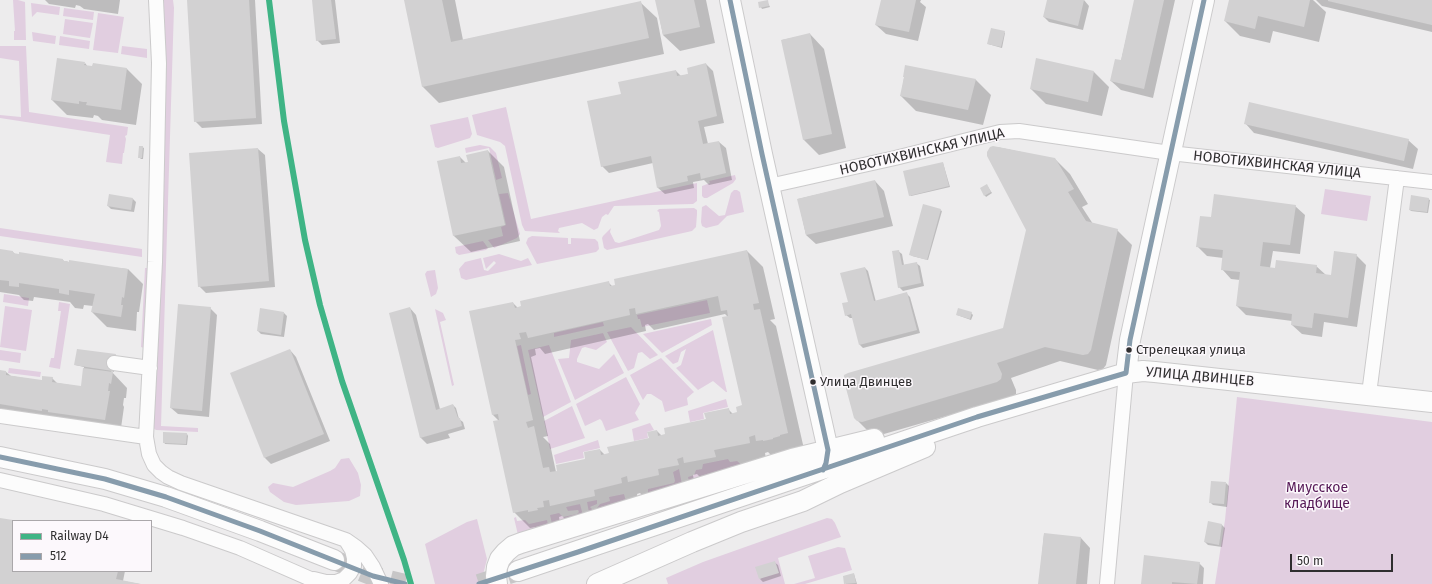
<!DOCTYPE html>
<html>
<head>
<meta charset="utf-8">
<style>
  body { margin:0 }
  #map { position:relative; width:1432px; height:584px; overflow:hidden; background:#edeced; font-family:"Fira Sans",sans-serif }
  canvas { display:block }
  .legend { position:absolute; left:12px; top:520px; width:140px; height:52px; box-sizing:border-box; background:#fcf8fc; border:1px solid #aaa7aa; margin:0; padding:5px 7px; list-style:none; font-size:12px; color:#2f2e2f }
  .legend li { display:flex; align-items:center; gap:8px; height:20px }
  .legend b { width:20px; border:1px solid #aaa7aa }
  .scale { position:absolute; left:1290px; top:554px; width:103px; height:18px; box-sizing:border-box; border:2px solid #2f2e2f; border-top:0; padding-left:5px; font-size:12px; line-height:14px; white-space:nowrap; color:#2f2e2f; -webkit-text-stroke:3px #fcf8fc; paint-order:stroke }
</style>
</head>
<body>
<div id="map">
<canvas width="1432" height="584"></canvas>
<ul class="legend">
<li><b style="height:5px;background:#3fb485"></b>Railway D4</li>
<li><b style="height:5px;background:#879cac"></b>512</li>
</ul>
<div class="scale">50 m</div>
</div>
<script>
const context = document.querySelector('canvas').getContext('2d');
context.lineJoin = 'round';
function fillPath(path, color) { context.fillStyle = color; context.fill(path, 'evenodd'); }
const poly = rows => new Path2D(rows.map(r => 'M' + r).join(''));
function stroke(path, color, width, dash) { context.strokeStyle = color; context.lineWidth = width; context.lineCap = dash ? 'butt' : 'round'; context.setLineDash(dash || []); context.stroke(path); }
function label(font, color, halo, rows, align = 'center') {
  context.font = font + ' "Fira Sans",sans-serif'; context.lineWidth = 3; context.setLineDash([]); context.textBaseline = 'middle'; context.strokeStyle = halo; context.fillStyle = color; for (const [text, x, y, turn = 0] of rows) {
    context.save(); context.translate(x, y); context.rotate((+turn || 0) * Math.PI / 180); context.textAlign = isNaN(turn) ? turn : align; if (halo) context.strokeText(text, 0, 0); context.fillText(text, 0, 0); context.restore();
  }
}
const green = poly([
  [13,0,18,0,25,2,26,40,14,40,14,31,15,31],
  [164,0,173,0,174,8,161,426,198,428,198,432,156,430,153,428,164,187,165,86],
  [31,3,60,7,59,15,37,12,32,17],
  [64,8,94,12,93,20,63,16],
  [98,13,124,17,118,53,93,50],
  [65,19,93,23,90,38,63,34],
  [32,32,56,36,55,44,33,41],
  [60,36,90,41,89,49,59,45],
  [0,46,26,46,29,112,128,127,127,135,125,136,126,139,124,153,123,153,122,164,106,162,110,135,0,118,0,115,21,117,19,61,0,58],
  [122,46,147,49,147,58,121,54],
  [506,107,531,219,697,183,697,201,693,204,614,206,608,215,606,214,602,217,598,228,594,230,582,223,559,228,558,231,560,233,525,231,522,225,505,146,500,142,477,135,472,115],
  [468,117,472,134,470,138,438,148,435,147,430,125],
  [480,145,490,147,496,153,502,178,496,180,489,148,466,153,465,148],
  [735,175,736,179,733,183,707,198,704,198,702,196,702,186,710,183,709,181],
  [1325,189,1371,196,1367,221,1321,214],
  [734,190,737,190,740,192,744,212,727,216,718,225,706,228,702,226,701,222,702,207,706,205,719,216,725,215,731,193],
  [508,193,520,234,517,238,494,248,488,240,503,236,501,227,506,225,499,194],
  [694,208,697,210,697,214,696,227,692,231,607,250,604,248,602,238,603,236,611,228,610,232,615,242,619,243,659,230,661,226,659,212,657,211,659,209],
  [0,228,142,249,142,257,0,236],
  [532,236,568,238,568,244,571,244,571,238,595,239,598,242,599,249,596,252,537,264,526,243,528,238],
  [483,241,488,248,486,250,459,255,456,253,455,247],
  [499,254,521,261,528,258,532,265,466,280,461,278,459,269,465,262,481,258,484,270,488,271,496,263,494,261,486,269,483,258],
  [145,268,148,268,144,348,141,347],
  [435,270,438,288,436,294,431,297,425,274,427,271],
  [4,294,29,298,28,306,3,302],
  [707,300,710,313,642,327,640,319,638,319,637,315],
  [59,302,70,304,60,369,49,367,51,358,54,358,61,311,58,311],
  [5,306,32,310,26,351,0,347],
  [435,309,443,313,446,320,440,322,454,385,452,386],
  [711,319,712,325,662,353,643,334],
  [603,322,604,326,554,337,554,333],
  [631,327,658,355,650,359,642,352,638,353,634,368,628,371,607,332],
  [713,330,727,392,726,392,713,381,698,390,676,368,681,365,686,349,681,352,678,362,673,364,665,356],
  [603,333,607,342,596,350,585,347,582,348,577,359,577,362,599,369,614,354,624,373,575,400,558,359,569,358,571,340],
  [521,345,531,394,528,395,517,346],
  [549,345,571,402,543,417,528,350],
  [0,350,21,353,20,363,0,360],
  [661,358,694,392,687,398,688,405,665,412,662,401,651,394,647,394,643,400,630,375],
  [9,368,41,372,40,377,8,373],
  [626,377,640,404,635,413,639,420,606,431,602,421,600,419,585,426,576,404],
  [1237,397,1432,422,1432,584,1215,584,1225,520],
  [726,399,728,407,703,413,704,419,690,422,688,411],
  [572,406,585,438,550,449,544,421],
  [650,423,654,430,647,432,648,438,634,441,632,429],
  [598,440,600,448,583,452,584,458,556,464,554,455],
  [349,458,358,473,361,485,360,496,349,501,296,505,284,502,270,492,268,487,273,483,293,487,330,471,335,468,341,459],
  [728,459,730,462,737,461,742,465,689,482,688,477,694,475,696,470,702,469,703,464],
  [679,469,682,484,638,497,639,495,648,493,648,489,674,483,675,481,673,472],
  [624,494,626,501,589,513,587,502,597,500,597,504,590,507,593,510,596,509,600,504,610,501,609,497],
  [580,504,583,515,552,524,550,515,559,513,563,517,577,514,579,512,578,510,568,511,566,507],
  [516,517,517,521,525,520,529,524,547,520,548,525,518,535,514,518],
  [827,518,832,519,835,523,841,537,778,558,785,584,668,584,666,578,703,562],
  [477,519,487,559,483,575,483,584,435,584,425,544,467,522],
  [838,547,845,548,852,570,805,584,794,584,815,578,808,556]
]);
const shadow = poly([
  [45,0,120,0,118,14,84,9,80,6,76,5,75,8,49,4],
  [188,0,255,0,262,124,202,128,195,121],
  [313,0,335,0,340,43,322,45,317,40],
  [405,0,455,0,463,40,640,2,657,18,664,54,439,103,423,87],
  [656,0,706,0,715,43,680,51,663,35],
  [882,0,921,0,920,2,926,7,918,41,886,34,876,25],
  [1048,0,1084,0,1089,6,1083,30,1049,22,1044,17],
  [1135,0,1175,0,1153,98,1121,90,1111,81,1121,61],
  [1230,0,1313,0,1326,12,1319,42,1273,31,1270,43,1240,36,1225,21],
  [1316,0,1432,0,1432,32,1322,6],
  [767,1,770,7,762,9,759,3],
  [1004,32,1005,33,1002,48,988,44],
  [810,34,824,49,846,148,819,155,804,140,782,40],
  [1037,59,1094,72,1109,87,1102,116,1046,104,1031,89],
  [85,63,88,67,93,67,93,64,127,69,142,84,136,125,102,120,98,116,94,115,93,118,67,115,52,100],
  [706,64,713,71,724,123,704,127,708,144,719,142,726,148,732,180,709,185,704,180,693,182,694,188,665,194,658,188,653,163,609,173,602,166,622,94,676,71,681,76,689,74],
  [906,66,976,80,991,95,983,125,916,111,901,96],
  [1245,123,1408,140,1418,149,1413,169,1254,133],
  [142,147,144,148,143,159,141,159,139,157],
  [997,147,1055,159,1070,174,1088,204,1082,207,1093,224,1117,230,1132,245,1106,365,1103,369,1098,370,1060,361,1011,378,1016,390,1016,394,1013,397,877,436,873,436,858,421,1004,329,1027,230,991,148],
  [258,149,265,155,275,287,206,293,199,286],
  [488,151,504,167,520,241,471,252,454,236,460,157,466,163,469,162],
  [943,163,950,187,911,196,910,195],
  [875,181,884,191,893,226,816,244,806,235,798,199],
  [988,187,992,193,986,197,981,189],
  [133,199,136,202,134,212,111,209,108,206],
  [1428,199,1430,200,1428,213,1411,211,1410,210],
  [1295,206,1305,215,1300,254,1273,251,1270,268,1276,269,1316,266,1326,275,1332,276,1356,255,1366,265,1357,327,1324,322,1322,337,1302,334,1292,325,1292,321,1246,315,1237,306,1240,280,1231,279,1222,269,1223,258,1207,256,1197,246,1211,218],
  [940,210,942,211,928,260,912,256,911,255],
  [0,251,13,252,15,254,63,260,65,262,128,269,143,284,139,312,137,312,136,331,107,327,92,312,93,306,84,305,83,309,75,308,70,302,34,297,33,301,24,300,19,295,0,292],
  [747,251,763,267,775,319,770,320,776,326,804,449,773,457,768,452,765,453,766,459,730,467,731,473,702,479,697,474,693,475,694,481,645,498,640,493,637,494,638,499,567,521,562,516,559,517,560,523,530,528,514,512,499,421,493,415,513,303,518,308,608,282,613,287],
  [725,314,728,317,743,406,738,413,733,414,728,409,707,420,662,436,657,431,650,439,605,455,600,450,586,460,556,472,550,444,543,437,548,436,531,357,536,355,535,349,540,348,545,354,646,331,645,325,648,324,654,330],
  [898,251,902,254,904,265,916,263,920,266,924,286,903,291,899,287],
  [865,268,868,271,876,302,907,294,910,297,920,333,863,348,860,345,853,318,850,318,846,315,849,302],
  [210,308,217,315,209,417,178,414,171,408],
  [410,308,416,315,440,409,453,405,456,408,459,419,463,422,465,429,448,434,450,438,427,444,420,437],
  [284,313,287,316,284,337,261,334,258,331],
  [971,313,973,315,971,320,957,315],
  [290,350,296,357,330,441,271,464,265,458],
  [115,355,116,356,114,372,111,371,127,388,126,398,124,398,123,405,124,407,120,435,0,417,0,371,6,372,11,376,43,381,52,378,57,383,82,387,84,367,75,365],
  [187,434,188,436,187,445,165,444,164,442],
  [1226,483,1229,486,1227,507,1213,505,1210,502],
  [0,519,14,521,13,571,125,571,123,581,140,584,0,584],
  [1209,522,1222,525,1225,528,1222,547,1208,545,1205,542],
  [1044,534,1081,538,1090,548,1087,584,1039,584],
  [774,562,778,565,781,576,763,582,760,579],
  [1199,563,1204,568,1203,584,1142,584],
  [854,574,857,584,846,584,844,577]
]);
const building = poly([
  [187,0,249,0,256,118,194,122],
  [312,0,331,0,336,39,316,41],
  [404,0,442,0,451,42,641,1,649,38,422,87],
  [655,0,694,0,700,27,663,35],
  [768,0,769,6,759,8,758,2],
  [881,0,916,0,909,32,875,25],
  [1047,0,1084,0,1078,26,1043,17],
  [1134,0,1164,0,1144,89,1110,81,1115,59,1121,60],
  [1229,0,1310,0,1304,27,1258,16,1255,29,1224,21],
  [1328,0,1432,0,1432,25,1328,1],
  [991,28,1005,31,1001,47,987,44],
  [810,33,832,134,803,140,781,40],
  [57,58,85,62,84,65,92,66,93,63,127,68,121,110,86,105,87,102,83,102,79,101,79,104,51,100],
  [1036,58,1094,71,1088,102,1030,89],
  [706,63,717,116,698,121,703,144,719,141,726,173,701,179,700,173,687,176,688,181,657,188,651,156,601,167,587,101,621,94,618,82,676,70,677,76,688,74,687,68],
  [905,65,976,79,968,110,900,96,904,77,903,77],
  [1249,102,1409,139,1404,161,1244,124],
  [139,146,143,146,142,158,138,158],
  [993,146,1055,158,1074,189,1068,192,1086,221,1118,229,1091,350,1088,354,1083,355,1045,347,997,363,1002,374,1001,379,997,382,862,422,857,421,854,418,844,381,844,375,848,373,1003,328,1026,230,987,156,987,152,990,147],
  [258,148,269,281,198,287,189,153],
  [488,150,505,225,453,236,437,161,460,156,461,163,468,162,466,155],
  [943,162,949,186,909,196,903,171],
  [875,180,884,217,806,235,797,199],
  [987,184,991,192,984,196,980,188],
  [109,194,133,198,131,210,107,206],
  [1214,194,1296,205,1290,245,1263,242,1260,266,1275,268,1276,260,1317,265,1316,273,1331,275,1334,251,1357,254,1348,318,1314,313,1312,328,1291,325,1292,314,1236,306,1240,272,1221,270,1223,250,1196,247,1200,216,1211,217],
  [1411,195,1429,198,1427,212,1409,210],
  [923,204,941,209,927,260,909,255],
  [0,249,13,251,13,253,19,254,19,252,63,259,63,261,67,261,69,262,69,260,128,269,124,298,122,297,121,305,123,305,121,317,91,312,95,294,69,290,69,295,59,293,59,289,19,283,19,287,9,286,9,281,0,280],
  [747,250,759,303,753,304,754,310,760,309,788,433,780,435,780,436,773,438,773,439,763,441,763,440,756,441,755,435,749,437,750,443,714,450,716,457,684,463,683,457,677,459,679,465,658,469,659,475,628,482,627,476,621,478,622,483,594,490,595,496,550,506,549,500,543,501,544,507,537,508,538,510,528,512,528,510,513,513,493,421,499,420,498,414,492,415,469,311,513,302,515,308,521,306,520,301,609,281,610,286,615,285,614,279],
  [718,296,721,311,727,310,728,316,722,317,742,405,736,407,737,412,730,414,729,408,704,413,706,419,664,428,665,434,658,436,657,430,647,432,649,438,607,447,609,453,601,455,600,449,584,452,585,459,556,465,557,471,550,472,549,467,543,468,534,426,528,428,526,422,533,420,515,340,521,339,519,333,526,332,528,338,630,315,629,309,635,308,636,314],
  [899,250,902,265,917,262,921,283,898,288,892,251],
  [865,267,874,301,907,292,917,330,859,345,851,314,845,316,842,303,848,302,840,273],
  [178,304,211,307,202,411,170,408],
  [410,307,436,410,453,404,458,418,460,418,462,426,420,438,389,313],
  [260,308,284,312,281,335,257,331],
  [958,308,972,312,970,319,956,315],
  [77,349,116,354,113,371,74,365],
  [290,349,324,434,264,458,230,373],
  [83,368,113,372,111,384,109,383,108,391,110,391,105,420,48,412,48,410,42,409,42,411,0,404,0,370,6,371,6,375,42,380,42,376,53,377,52,382,81,386],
  [163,432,187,433,186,444,163,443],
  [1211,481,1226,482,1224,504,1209,503],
  [0,518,13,520,13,571,118,571,116,579,141,584,0,584],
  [1208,521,1222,524,1219,545,1204,542],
  [1044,533,1081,537,1076,584,1038,584],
  [1144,555,1200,562,1197,584,1172,582,1172,584,1141,584],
  [775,561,779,573,759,579,755,567],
  [854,573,856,583,844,584,843,576]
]);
const secondaryTunnel = poly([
  [334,560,373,576,405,584],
  [479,584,518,571]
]);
const street = poly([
  [156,0,159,63,155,262,146,437,149,454,154,465,161,472,168,477,181,483,346,540,356,547,365,555,373,567,381,584],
  [769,186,895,158,1000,132,1019,131,1170,153,1432,182],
  [114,363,150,368],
  [1369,394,1397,178],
  [0,416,146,437],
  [0,480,104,504,183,528,240,548,322,584],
  [314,579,326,582,336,582,344,579,350,573,354,566,354,558,352,550,347,542],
  [1107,584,1126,373]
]);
const secondary = poly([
  [730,0,762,154,828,450,826,463],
  [1126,373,1130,340,1204,0],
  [0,457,105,479,166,497,260,531,334,560],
  [518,571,977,417,1126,373,1143,371,1155,372,1432,402],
  [497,584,496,576,497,567,500,559,506,552,513,546,521,543,792,459,874,439],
  [597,584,692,542,741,522,803,501,840,483,925,447]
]);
const bus1 = poly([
  [730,0,762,154,828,450,826,463,823,470],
  [0,457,105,479,166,497,260,531,373,576,405,584],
  [479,584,578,552,977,417,1126,373,1130,340,1204,0]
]);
const rail1 = poly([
  [269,0,284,121,305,240,320,305,342,381,404,560,411,584]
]);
const markers = [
  [1129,350,3.5,"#2f2e2f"],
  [813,382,3.5,"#2f2e2f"]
];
const busNames = [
  ["Стрелецкая улица",1136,350],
  ["Улица Двинцев",820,382]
];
const streetNames = [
  ["НОВОТИХВИНСКАЯ УЛИЦА",922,152,-13],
  ["НОВОТИХВИНСКАЯ УЛИЦА",1277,165,6],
  ["УЛИЦА ДВИНЦЕВ",1200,377,5]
];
const parkNames = [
  ["Миусское",1317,488],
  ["кладбище",1317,504]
];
fillPath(green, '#e1cee0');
fillPath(shadow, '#0003');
fillPath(building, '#d2d1d2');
stroke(secondaryTunnel, '#c7c6c7', 20, [20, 10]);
stroke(street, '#cbcacb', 16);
stroke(secondary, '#cbcacb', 22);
stroke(street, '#fcfcfc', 14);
stroke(secondary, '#fcfcfc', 20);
stroke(bus1, '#879cac', 5);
stroke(rail1, '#3fb485', 6);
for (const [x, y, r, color] of markers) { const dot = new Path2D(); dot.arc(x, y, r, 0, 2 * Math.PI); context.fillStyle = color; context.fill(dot); stroke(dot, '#fcf8fc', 1.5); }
label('13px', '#2f2e2f', '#fcf8fc', busNames, 'left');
label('14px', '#2f2e2f', '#fcf8fc', streetNames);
label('14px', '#561957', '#fcf8fc', parkNames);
</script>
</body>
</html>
